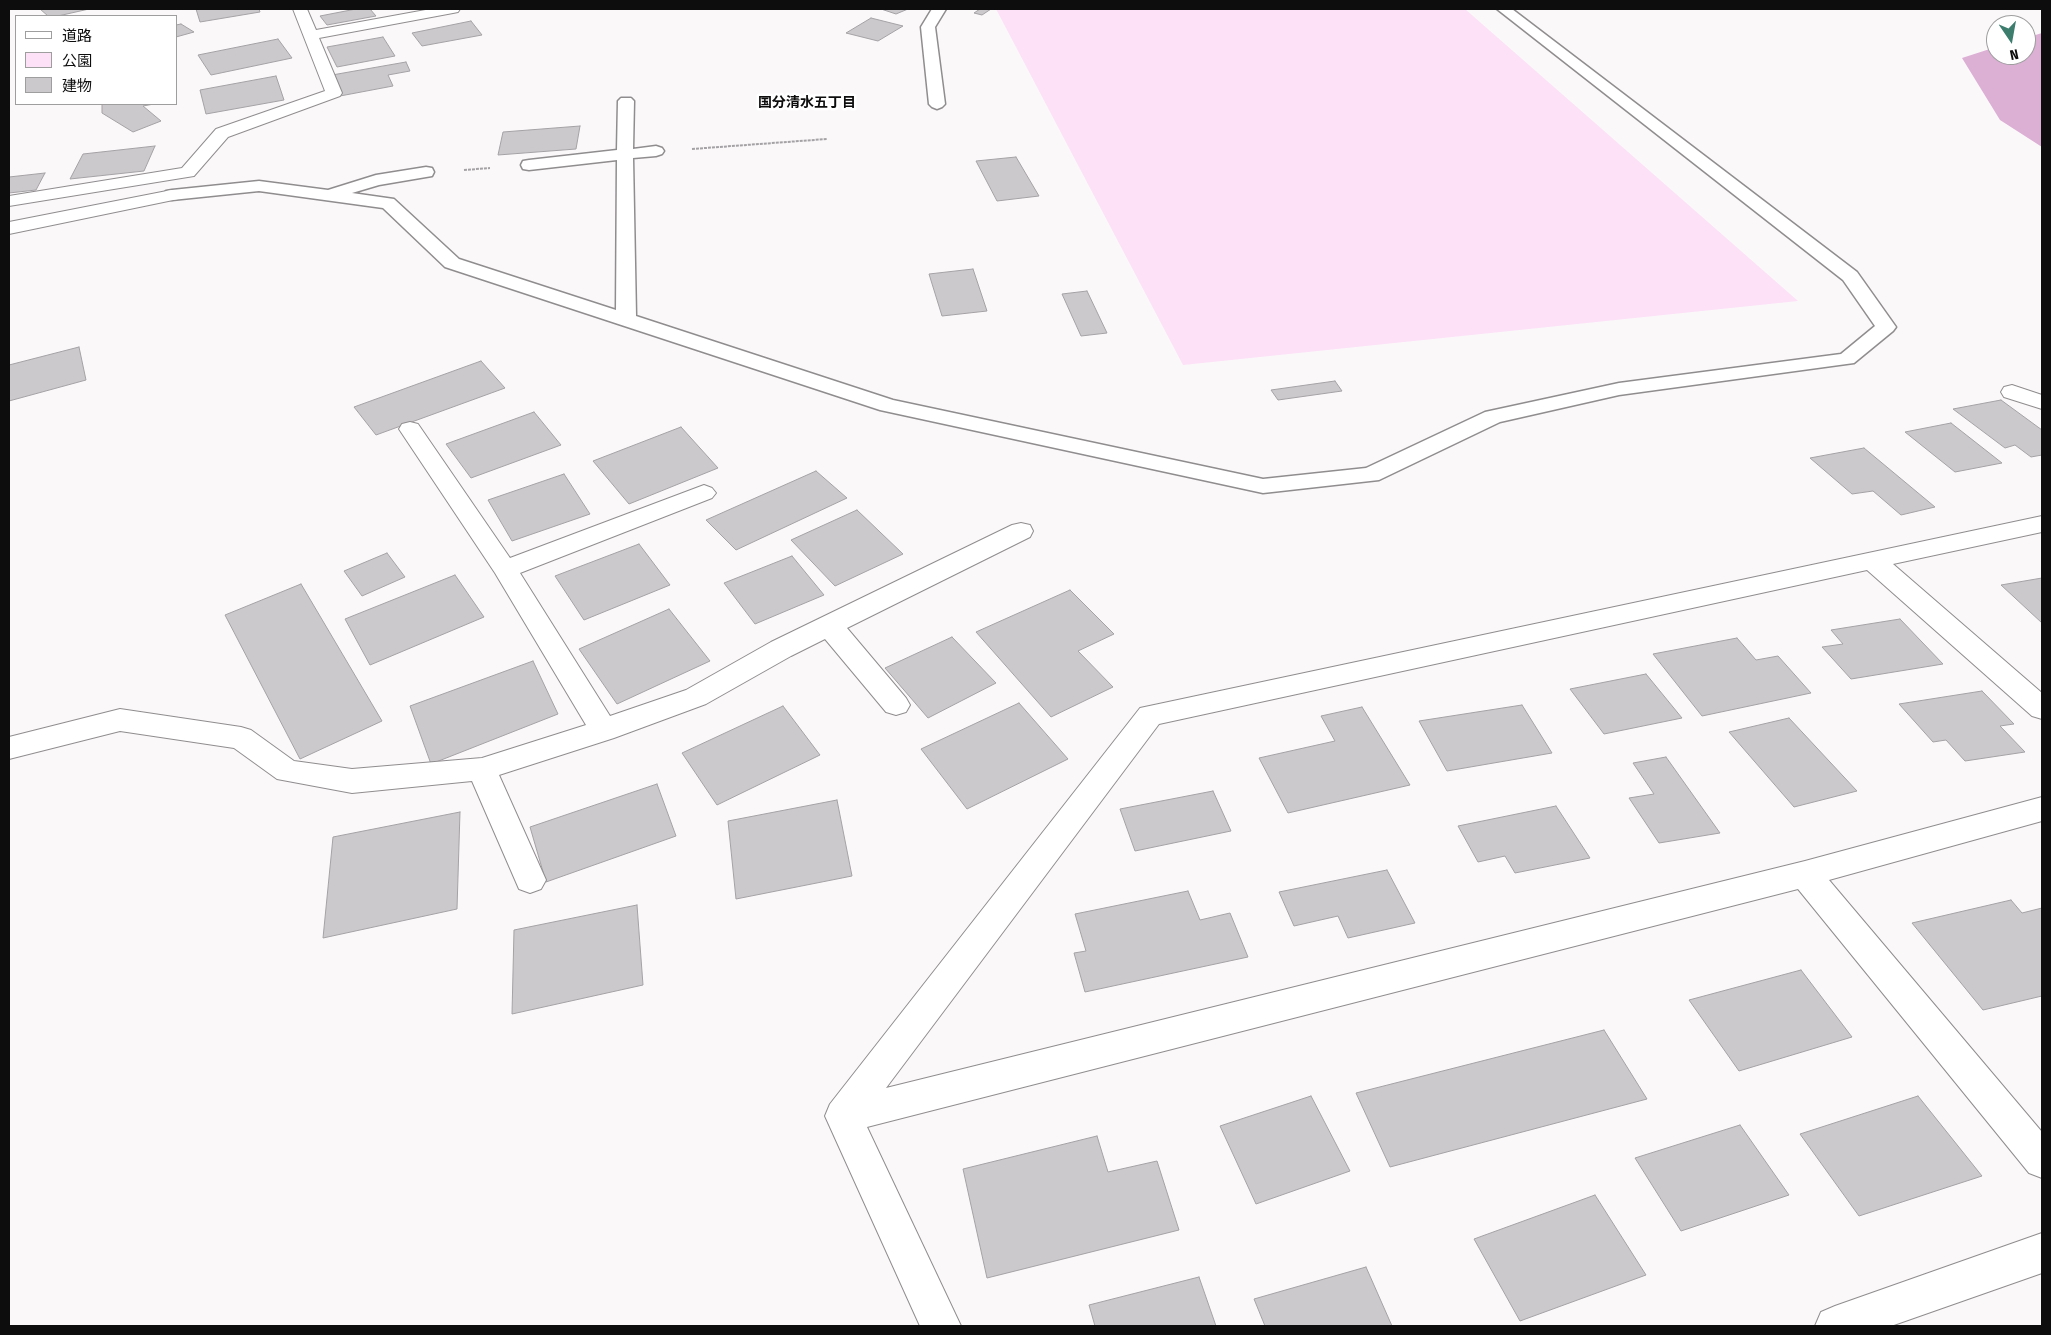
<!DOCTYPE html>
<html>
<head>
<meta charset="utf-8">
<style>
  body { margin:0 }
  #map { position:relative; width:2051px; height:1335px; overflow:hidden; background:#fbf8fa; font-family:"Fira Sans Condensed","Noto Sans JP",sans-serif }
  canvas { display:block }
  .frame { position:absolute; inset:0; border:10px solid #0e0d0e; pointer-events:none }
  .legend { position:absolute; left:15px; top:15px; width:162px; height:90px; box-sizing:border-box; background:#fff; border:1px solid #9f9e9f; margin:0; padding:6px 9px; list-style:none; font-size:15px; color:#0e0d0e }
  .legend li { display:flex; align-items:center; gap:10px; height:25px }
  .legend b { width:25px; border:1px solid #9f9e9f }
  .north { position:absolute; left:1986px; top:15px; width:50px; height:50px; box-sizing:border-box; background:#fff; border:1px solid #9f9e9f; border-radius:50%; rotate:168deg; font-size:14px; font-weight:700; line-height:20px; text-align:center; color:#0e0d0e }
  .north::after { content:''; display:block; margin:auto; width:18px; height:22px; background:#3c7d6d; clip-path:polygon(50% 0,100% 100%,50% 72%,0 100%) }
</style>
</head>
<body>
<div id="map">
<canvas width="2051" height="1335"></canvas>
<div class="frame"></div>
<ul class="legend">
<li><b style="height:6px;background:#fff"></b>道路</li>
<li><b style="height:14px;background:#fce1f7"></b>公園</li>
<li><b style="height:14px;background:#ccc9cc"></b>建物</li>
</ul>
<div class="north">N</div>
</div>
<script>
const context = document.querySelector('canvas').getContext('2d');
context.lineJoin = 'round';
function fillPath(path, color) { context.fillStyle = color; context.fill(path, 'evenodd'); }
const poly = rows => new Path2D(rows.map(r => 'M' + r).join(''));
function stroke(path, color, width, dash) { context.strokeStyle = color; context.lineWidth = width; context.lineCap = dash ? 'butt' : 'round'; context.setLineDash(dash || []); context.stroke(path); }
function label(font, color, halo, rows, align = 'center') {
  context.font = font + ' "Fira Sans Condensed","Noto Sans JP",sans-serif'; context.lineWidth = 5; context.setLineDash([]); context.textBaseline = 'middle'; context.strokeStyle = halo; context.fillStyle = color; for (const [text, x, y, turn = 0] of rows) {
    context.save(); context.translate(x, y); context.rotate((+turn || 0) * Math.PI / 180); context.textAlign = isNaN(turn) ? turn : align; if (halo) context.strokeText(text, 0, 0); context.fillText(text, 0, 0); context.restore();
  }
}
const green = poly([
  [996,9,1465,9,1798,301,1183,365]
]);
const forest = poly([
  [2042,33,2042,147,2000,120,1962,58,1996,47,1996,55,2026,55,2026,38]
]);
const building = poly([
  [40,9,89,9,58,16,48,16,40,9],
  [196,9,259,9,260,12,200,22,196,9],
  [356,9,370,9,376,16,327,25,320,16,356,9],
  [881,9,908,9,896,14,881,9],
  [980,9,991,9,982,15,974,13,980,9],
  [871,18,903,26,878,41,846,33,871,18],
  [471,21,482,35,422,46,412,33,471,21],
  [181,24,194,32,176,37,176,25,181,24],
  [383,37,395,56,337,67,327,47,383,37],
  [278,39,292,58,211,75,198,55,278,39],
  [406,62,410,71,388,75,393,86,340,96,332,75,406,62],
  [276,76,284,100,206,114,200,90,276,76],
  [102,104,154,104,143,106,161,121,133,132,102,113,102,104],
  [580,126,576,149,498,155,503,132,580,126],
  [155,146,144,171,70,179,83,154,155,146],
  [1016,157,1039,196,997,201,976,161,1016,157],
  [45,173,36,190,9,193,9,177,45,173],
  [973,269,987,311,942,316,929,274,973,269],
  [1087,291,1107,333,1081,336,1062,294,1087,291],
  [79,347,86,380,9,401,9,365,79,347],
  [481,361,505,388,376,435,354,407,481,361],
  [1335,381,1342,391,1278,400,1271,390,1335,381],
  [2001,400,2042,430,2042,455,2031,457,2015,445,2005,448,1953,409,2001,400],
  [534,412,561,445,471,478,446,444,534,412],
  [1951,423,2002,463,1955,472,1905,432,1951,423],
  [681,427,718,468,629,504,593,461,681,427],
  [1864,448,1935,507,1901,515,1873,491,1852,494,1810,458,1864,448],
  [816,471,847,498,736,550,706,520,816,471],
  [564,474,590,514,512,541,488,500,564,474],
  [857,510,903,554,835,586,791,540,857,510],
  [639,544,670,585,584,620,555,576,639,544],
  [387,553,405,577,362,596,344,571,387,553],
  [792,556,824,595,755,624,724,583,792,556],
  [455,575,484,617,370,665,345,619,455,575],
  [2042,578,2042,623,2001,585,2042,578],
  [301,584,382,721,300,759,225,615,301,584],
  [1070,590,1114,634,1078,651,1113,687,1051,717,976,632,1070,590],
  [669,609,710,661,617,704,579,649,669,609],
  [1900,619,1943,664,1851,679,1822,647,1843,644,1831,630,1900,619],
  [952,637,996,683,928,718,885,668,952,637],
  [1737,638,1756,660,1778,656,1811,693,1702,716,1653,654,1737,638],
  [533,661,558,714,431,764,410,706,533,661],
  [1646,674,1682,718,1604,734,1570,689,1646,674],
  [1982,691,2014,724,2000,726,2025,752,1965,761,1946,740,1933,742,1899,704,1982,691],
  [1019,703,1068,759,967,809,921,749,1019,703],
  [1522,705,1552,753,1447,771,1419,721,1522,705],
  [783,706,820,755,717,805,682,753,783,706],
  [1362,707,1410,785,1288,813,1259,758,1335,741,1321,716,1362,707],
  [1789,718,1857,791,1794,807,1729,732,1789,718],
  [1666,757,1720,833,1659,843,1629,798,1654,794,1633,763,1666,757],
  [657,784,676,836,546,882,530,827,657,784],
  [1213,791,1231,831,1135,851,1120,809,1213,791],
  [837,800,852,876,736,899,728,821,837,800],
  [1556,806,1590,858,1515,873,1505,856,1478,862,1458,826,1556,806],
  [460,812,457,909,323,938,333,837,460,812],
  [1387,870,1415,923,1348,938,1338,916,1294,926,1279,892,1387,870],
  [1188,891,1200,920,1230,913,1248,957,1085,992,1074,953,1086,951,1075,914,1188,891],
  [2011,900,2022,913,2042,908,2042,996,1983,1010,1912,923,2011,900],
  [637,905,643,985,512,1014,514,930,637,905],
  [1801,970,1852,1037,1739,1071,1689,1000,1801,970],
  [1604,1030,1647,1099,1390,1167,1356,1093,1604,1030],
  [1311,1096,1350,1171,1256,1204,1220,1126,1311,1096],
  [1918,1096,1982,1176,1859,1216,1800,1134,1918,1096],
  [1740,1125,1789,1195,1681,1231,1635,1158,1740,1125],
  [1097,1136,1108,1172,1157,1161,1179,1230,987,1278,963,1169,1097,1136],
  [1595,1195,1646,1275,1520,1321,1474,1239,1595,1195],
  [1366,1267,1392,1326,1265,1326,1254,1299,1366,1267],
  [1199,1277,1216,1326,1095,1326,1089,1305,1199,1277]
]);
const path = poly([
  [692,149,827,139],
  [464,170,490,168]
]);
const lane = poly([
  [932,9,946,9,935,27,945,104,942,107,937,109,932,107,929,104,921,27,932,9],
  [1497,9,1512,9,1857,272,1896,327,1893,331,1854,363,1619,395,1500,422,1379,480,1263,493,880,410,445,267,383,208,259,191,172,200,166,199,163,195,166,191,172,190,259,181,328,190,376,175,426,167,432,168,434,172,432,176,379,185,352,193,394,199,459,259,616,310,617,160,529,170,523,169,521,165,523,161,529,160,617,150,618,101,621,98,631,98,634,101,633,149,656,146,662,148,664,151,662,154,656,156,633,158,636,316,893,400,1263,479,1366,468,1485,412,1619,383,1841,354,1875,326,1843,280,1497,9]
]);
const street = poly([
  [293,9,307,9,316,30,431,9,460,9,458,12,453,13,319,38,342,93,340,96,228,137,194,176,9,206,9,196,182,168,216,129,325,91,293,9],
  [172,190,178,191,181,195,178,199,9,234,9,222,172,190],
  [2012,385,2042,395,2042,409,2004,397,2001,392,2004,387,2012,385],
  [410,422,418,424,510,558,696,488,704,485,712,488,716,493,712,498,520,573,610,716,686,690,771,642,1012,525,1021,523,1030,525,1033,531,1030,537,847,628,906,698,910,705,906,712,896,715,886,712,825,639,791,656,706,704,614,738,499,775,546,880,541,889,530,893,519,889,472,781,352,793,277,779,234,748,120,731,9,759,9,737,120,709,241,727,251,730,294,761,352,769,482,758,586,725,495,573,399,429,402,424,410,422],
  [2042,516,2042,532,1893,564,2042,693,2042,719,2032,716,1867,570,1159,724,886,1088,1805,861,2042,797,2042,821,1829,880,2042,1132,2042,1178,2029,1173,1798,889,867,1127,961,1326,920,1326,825,1116,830,1104,1140,708,2042,516],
  [2042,1233,2042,1273,1891,1326,1815,1326,1821,1312,1835,1306,2042,1233]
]);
const farNeighbourhoodnames = [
  ["国分清水五丁目",807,103]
];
fillPath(green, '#fce1f7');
fillPath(forest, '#dcafd4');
fillPath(building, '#ccc9cc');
stroke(building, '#a5a2a5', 1);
stroke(lane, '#908d8f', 3);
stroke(street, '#908d8f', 2);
stroke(path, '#a4a2a4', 2, [3, 1]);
fillPath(lane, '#fff');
fillPath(street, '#fff');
label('bold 14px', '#0e0d0e', '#fff', farNeighbourhoodnames);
</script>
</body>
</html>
